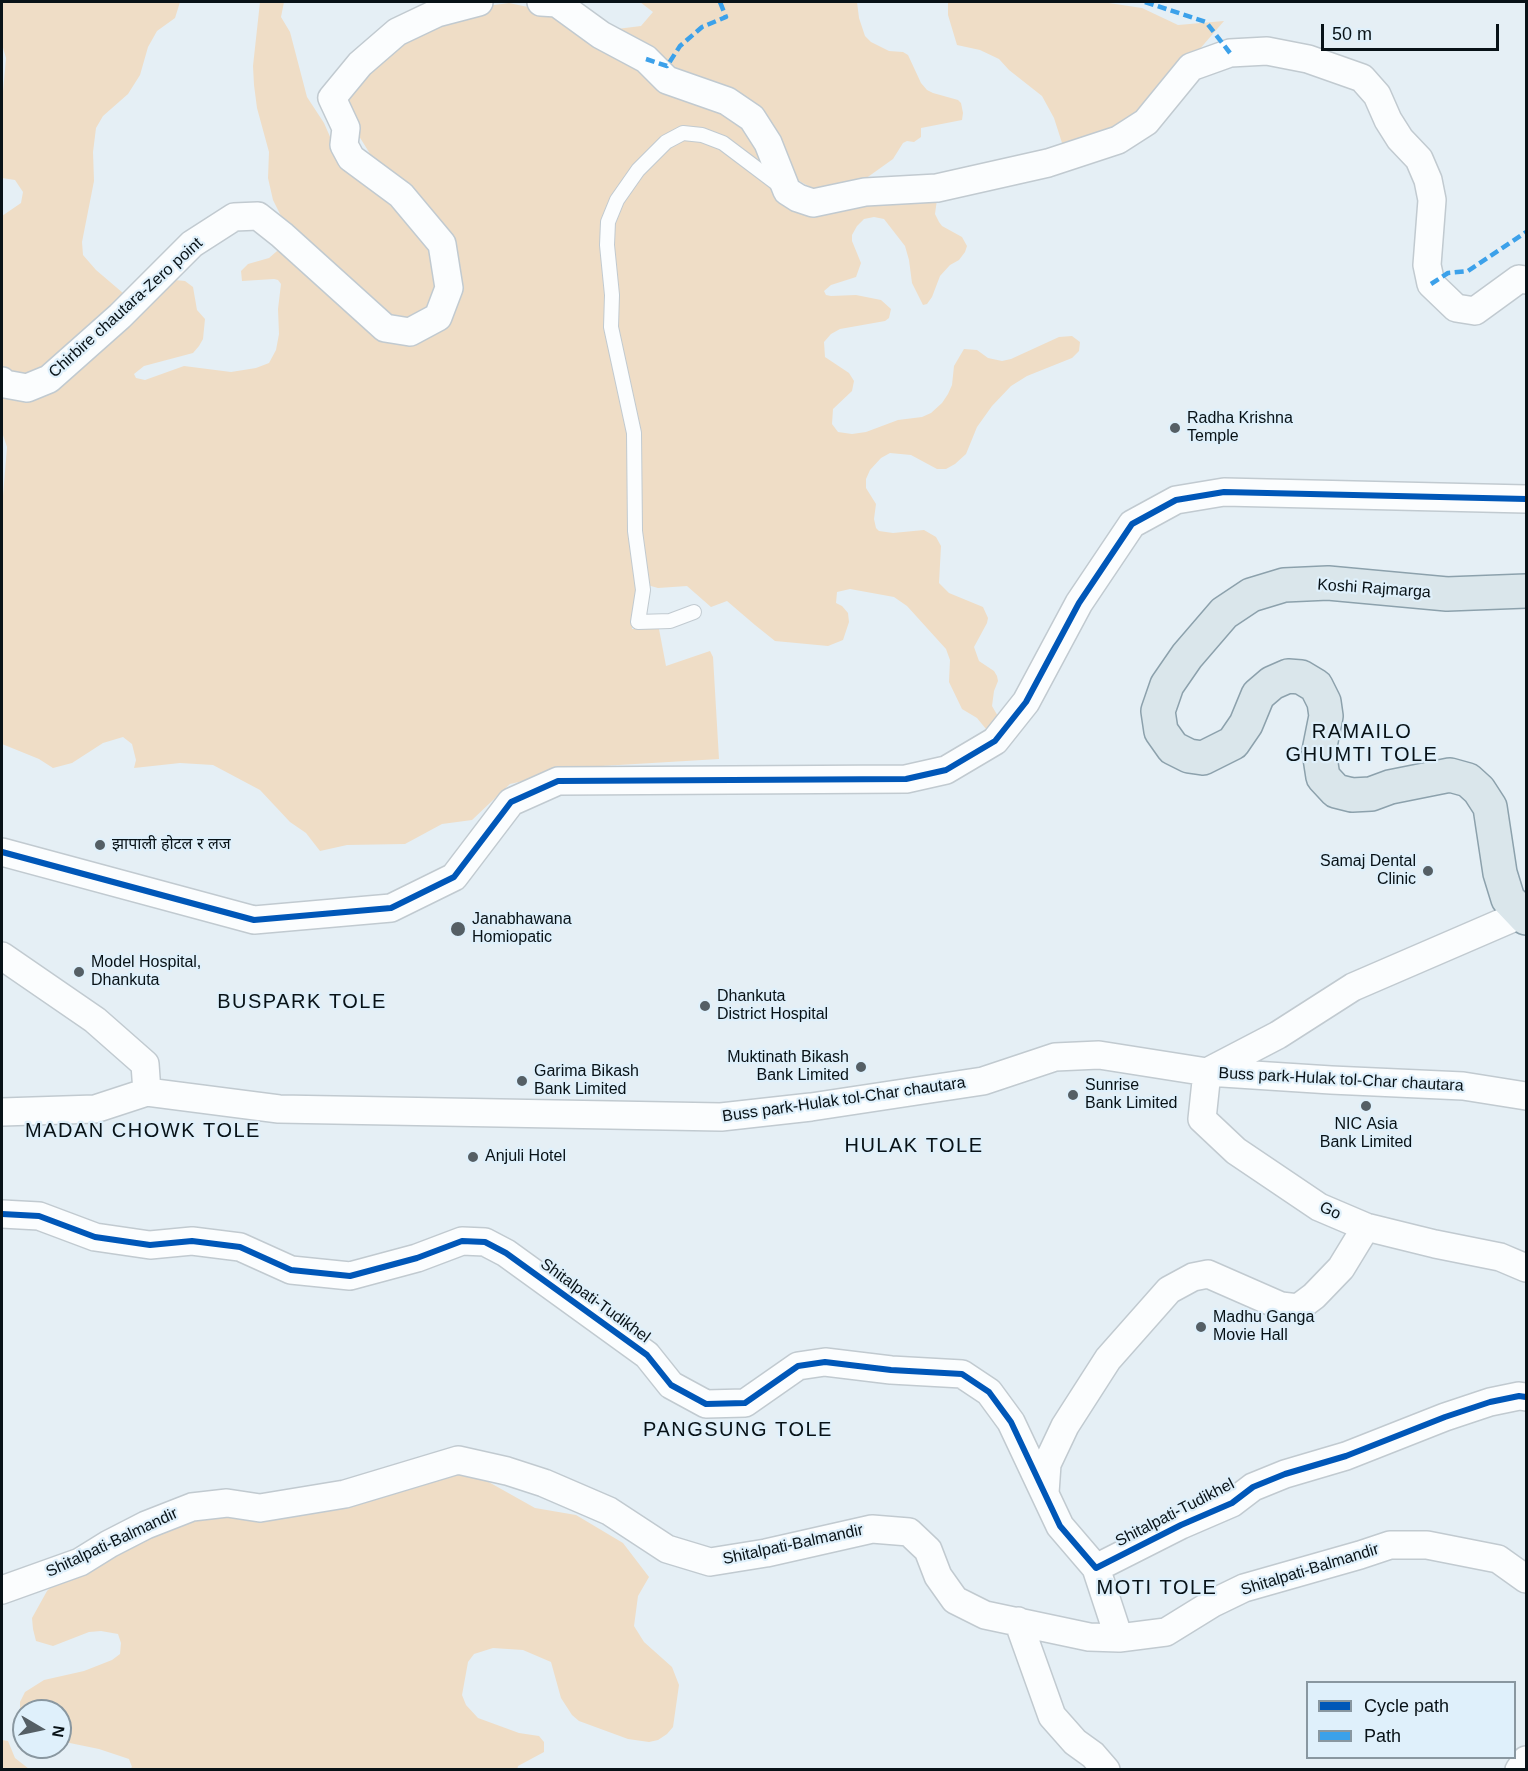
<!DOCTYPE html>
<html>
<head>
<meta charset="utf-8">
<style>
  body { margin:0 }
  #map { position:relative; width:1528px; height:1771px; overflow:hidden; background:#e5eff5; font-family:Arial,sans-serif }
  canvas { display:block }
  .frame { position:absolute; inset:0; border:3px solid #081217; pointer-events:none }
  .legend { position:absolute; left:1306px; top:1681px; width:210px; height:78px; box-sizing:border-box; background:#dff0fb; border:2px solid #8997a0; margin:0; padding:8px 10px; list-style:none; font-size:18px; color:#081217 }
  .legend li { display:flex; align-items:center; gap:12px; height:30px }
  .legend b { width:30px; border:2px solid #8997a0 }
  .north { position:absolute; left:12px; top:1699px; width:60px; height:60px; box-sizing:border-box; background:#dff0fb; border:2px solid #8997a0; border-radius:50%; rotate:99deg; font-size:16px; font-weight:700; line-height:24px; text-align:center; color:#081217 }
  .north::after { content:''; display:block; margin:auto; width:21px; height:27px; background:#555f65; clip-path:polygon(50% 0,100% 100%,50% 72%,0 100%) }
  .scale { position:absolute; left:1321px; top:24px; width:178px; height:27px; box-sizing:border-box; border:3px solid #081217; border-top:0; padding-left:8px; font-size:18px; line-height:21px; white-space:nowrap; color:#081217; -webkit-text-stroke:4px #dff0fb; paint-order:stroke }
</style>
</head>
<body>
<div id="map">
<canvas width="1528" height="1771"></canvas>
<div class="frame"></div>
<ul class="legend">
<li><b style="height:8px;background:#0057b8"></b>Cycle path</li>
<li><b style="height:8px;background:#3ca1ea"></b>Path</li>
</ul>
<div class="north">N</div>
<div class="scale">50 m</div>
</div>
<script>
const context = document.querySelector('canvas').getContext('2d');
context.lineJoin = 'round';
function fillPath(path, color) { context.fillStyle = color; context.fill(path, 'evenodd'); }
const poly = rows => new Path2D(rows.map(r => 'M' + r).join(''));
function stroke(path, color, width, dash) { context.strokeStyle = color; context.lineWidth = width; context.lineCap = dash ? 'butt' : 'round'; context.setLineDash(dash || []); context.stroke(path); }
function label(font, color, halo, rows, align = 'center') {
  context.font = font + ' Arial,"Noto Sans Devanagari",sans-serif'; context.lineWidth = 4.5; context.setLineDash([]); context.textBaseline = 'middle'; context.strokeStyle = halo; context.fillStyle = color; for (const [text, x, y, turn = 0] of rows) {
    context.save(); context.translate(x, y); context.rotate((+turn || 0) * Math.PI / 180); context.textAlign = isNaN(turn) ? turn : align; if (halo) context.strokeText(text, 0, 0); context.fillText(text, 0, 0); context.restore();
  }
}
const green = poly([
  [2,2,180,2,175,18,157,31,148,47,140,75,128,94,103,116,96,128,93,152,94,181,82,242,83,255,96,270,130,299,42,378,2,373,2,216,21,203,23,192,15,180,2,178,2,103,6,58,2,44],
  [260,2,284,2,281,17,290,32,307,97,324,123,335,148,414,224,437,260,438,305,414,320,385,320,282,218,273,200,268,178,269,152,257,108,254,85,253,66],
  [640,2,857,2,859,18,865,36,871,42,889,51,903,52,908,55,921,83,927,90,933,93,958,100,961,103,963,113,962,120,921,128,921,137,914,142,907,141,903,143,893,159,865,179,817,191,787,174,771,134,685,78,617,29,641,26,653,12],
  [948,2,1102,2,1142,8,1178,25,1224,21,1192,58,1122,125,1063,146,1054,118,1042,96,1009,70,999,59,980,50,957,45,948,15],
  [509,3,561,14,723,110,758,142,771,189,785,204,938,192,935,214,939,222,942,226,962,237,967,246,965,252,959,260,950,265,940,276,932,297,927,304,923,305,912,283,909,260,905,246,884,219,874,217,864,219,857,226,852,235,852,241,861,263,856,277,831,285,824,291,826,295,831,296,856,295,881,300,891,309,889,318,885,321,840,329,831,334,824,342,825,357,849,373,854,381,852,391,833,409,832,424,838,432,852,434,866,432,898,420,922,417,931,413,942,403,948,394,952,385,954,366,964,349,977,350,988,358,1002,361,1011,359,1059,337,1072,336,1080,342,1079,351,1072,358,1027,376,1011,386,992,406,977,427,966,454,955,464,946,469,937,469,911,455,890,453,881,458,870,470,866,479,866,488,876,504,874,519,876,528,879,531,893,533,924,530,936,537,941,546,939,583,949,593,983,607,988,618,987,623,974,647,979,661,994,671,997,676,998,681,994,691,992,706,999,718,986,729,977,718,962,709,949,682,950,660,946,649,907,606,894,597,850,589,837,592,836,603,842,606,848,613,849,622,843,640,828,646,775,641,755,625,727,601,711,607,687,586,658,588,640,583,632,629,659,629,666,666,710,651,713,657,719,759,585,767,510,784,472,820,442,824,405,844,347,845,320,851,306,833,290,822,260,790,213,765,180,763,134,768,136,760,132,744,123,737,103,743,72,763,53,768,39,759,2,744,2,618,3,611,2,607,2,508,7,447,2,432,2,394,175,280,185,281,193,287,197,310,205,319,203,339,199,346,193,353,144,366,134,374,136,378,145,380,184,366,231,372,256,368,269,363,276,350,279,334,278,309,281,284,278,280,274,279,242,281,241,271,248,264,269,258,284,245,386,339,454,289,349,120,348,98,388,52,465,9],
  [462,1467,535,1508,576,1515,623,1543,649,1577,638,1596,634,1626,644,1642,672,1667,679,1685,673,1727,667,1734,658,1740,649,1742,628,1739,579,1721,572,1715,561,1698,551,1662,523,1650,493,1648,474,1654,468,1662,462,1695,466,1705,478,1718,519,1733,539,1736,544,1742,544,1752,518,1766,517,1770,130,1769,132,1767,129,1759,99,1749,60,1741,60,1711,24,1711,24,1729,20,1724,20,1702,25,1692,44,1680,84,1671,112,1660,120,1654,121,1643,118,1634,101,1631,89,1632,53,1646,36,1641,33,1629,32,1618,47,1591,79,1558,114,1534],
  [2,1740,8,1741,15,1758,29,1769,2,1769]
]);
const lane = poly([
  [694,612,670,621,638,622,643,590,635,531,634,433,611,327,612,295,607,245,608,222,617,200,638,170,666,142,683,133,702,135,723,143,780,186]
]);
const street = poly([
  [541,2,557,3,601,35,646,59,667,80,727,101,752,118,768,143,787,191,798,198,813,203,865,192,937,188,1048,163,1118,140,1146,122,1191,67,1230,53,1267,51,1308,59,1362,78,1377,95,1388,120,1400,139,1419,159,1428,180,1432,200,1427,265,1431,284,1456,308,1475,311,1519,279,1526,280],
  [2,381,5,384,27,388,49,379,120,316,192,244,234,217,258,216,282,235,385,328,410,332,438,317,449,288,442,244,401,195,351,158,344,145,346,128,332,98,360,64,397,32,437,13,479,2],
  [2,852,254,920,391,908,454,877,511,802,558,781,906,779,946,770,995,741,1026,702,1079,603,1132,524,1176,500,1224,492,1526,499],
  [1522,914,1353,987,1278,1035,1207,1072,1202,1119,1236,1151,1319,1207,1366,1227,1435,1244,1500,1257,1526,1268],
  [2,956,95,1020,145,1064,147,1092,279,1109,721,1117,811,1107,983,1081,1055,1057,1099,1055,1207,1072,1331,1080,1463,1086,1526,1096],
  [2,1112,95,1109,147,1092],
  [2,1214,39,1216,95,1237,150,1245,192,1241,240,1247,291,1270,350,1276,417,1258,462,1241,485,1242,506,1253,647,1355,671,1385,706,1404,745,1403,798,1366,825,1362,891,1370,962,1374,989,1392,1011,1422,1060,1526,1096,1568,1181,1525,1232,1503,1253,1487,1285,1474,1346,1456,1445,1417,1490,1402,1519,1396,1526,1397],
  [1045,1493,1047,1464,1065,1426,1108,1359,1169,1290,1193,1277,1208,1274,1281,1306,1298,1308,1314,1296,1341,1268,1366,1227],
  [1096,1568,1119,1638],
  [2,1590,80,1562,109,1544,146,1525,192,1507,227,1503,260,1508,345,1494,458,1460,507,1471,544,1483,609,1511,667,1549,710,1562,766,1553,872,1529,909,1532,928,1550,938,1576,955,1600,985,1615,1089,1637,1119,1638,1166,1632,1213,1603,1244,1588,1360,1555,1390,1545,1427,1545,1498,1559,1526,1579],
  [1018,1621,1052,1716,1075,1742,1093,1755,1106,1770],
  [1519,1770,1526,1760]
]);
const primary = poly([
  [1526,591,1447,594,1328,583,1284,585,1251,595,1224,613,1187,656,1167,685,1158,711,1161,731,1173,748,1189,756,1203,758,1233,743,1246,724,1258,695,1272,683,1288,676,1301,677,1316,686,1324,702,1326,716,1319,751,1323,777,1336,791,1352,795,1371,794,1390,787,1450,775,1468,780,1479,790,1490,807,1500,873,1508,899,1526,918]
]);
const quiet = poly([
  [1145,2,1206,22,1230,53],
  [646,59,667,66,680,46,702,27,726,17,720,2],
  [1431,284,1448,273,1468,271,1526,232]
]);
const cycleway = poly([
  [2,852,254,920,391,908,454,877,511,802,558,781,906,779,946,770,995,741,1026,702,1079,603,1132,524,1176,500,1224,492,1526,499],
  [2,1214,39,1216,95,1237,150,1245,192,1241,240,1247,291,1270,350,1276,417,1258,462,1241,485,1242,506,1253,647,1355,671,1385,706,1404,745,1403,798,1366,825,1362,891,1370,962,1374,989,1392,1011,1422,1060,1526,1096,1568,1181,1525,1232,1503,1253,1487,1285,1474,1346,1456,1445,1417,1490,1402,1519,1396,1526,1397]
]);
const markers = [
  [1175,428,6,"#555f65"],
  [100,845,6,"#555f65"],
  [1428,871,6,"#555f65"],
  [458,929,8,"#555f65"],
  [79,972,6,"#555f65"],
  [705,1006,6,"#555f65"],
  [861,1067,6,"#555f65"],
  [522,1081,6,"#555f65"],
  [1073,1095,6,"#555f65"],
  [1366,1106,6,"#555f65"],
  [473,1157,6,"#555f65"],
  [1201,1327,6,"#555f65"]
];
const streetNames = [
  ["Chirbire chautara-Zero point",126,308,-42],
  ["Koshi Rajmarga",1374,589,4],
  ["Buss park-Hulak tol-Char chautara",1341,1080,3],
  ["Buss park-Hulak tol-Char chautara",844,1100,-8],
  ["Go",1330,1211,25],
  ["Shitalpati-Tudikhel",595,1301,36],
  ["Shitalpati-Tudikhel",1175,1513,-27],
  ["Shitalpati-Balmandir",112,1543,-25],
  ["Shitalpati-Balmandir",793,1545,-12],
  ["Shitalpati-Balmandir",1310,1570,-17]
];
const poiNames = [
  ["Radha Krishna",1187,419],
  ["Temple",1187,437],
  ["झापाली होटल र लज",112,845],
  ["Samaj Dental",1416,862,"right"],
  ["Clinic",1416,880,"right"],
  ["Janabhawana",472,920],
  ["Homiopatic",472,938],
  ["Model Hospital,",91,963],
  ["Dhankuta",91,981],
  ["Dhankuta",717,997],
  ["District Hospital",717,1015],
  ["Muktinath Bikash",849,1058,"right"],
  ["Bank Limited",849,1076,"right"],
  ["Garima Bikash",534,1072],
  ["Bank Limited",534,1090],
  ["Sunrise",1085,1086],
  ["Bank Limited",1085,1104],
  ["NIC Asia",1366,1125,"center"],
  ["Bank Limited",1366,1143,"center"],
  ["Anjuli Hotel",485,1157],
  ["Madhu Ganga",1213,1318],
  ["Movie Hall",1213,1336]
];
const quarterNames = [
  ["RAMAILO",1362,732],
  ["GHUMTI TOLE",1362,755],
  ["BUSPARK TOLE",302,1002],
  ["MADAN CHOWK TOLE",143,1131],
  ["HULAK TOLE",914,1146],
  ["PANGSUNG TOLE",738,1430],
  ["MOTI TOLE",1157,1588]
];
fillPath(green, '#efddc6');
stroke(lane, '#c1cad0', 16);
stroke(street, '#c1cad0', 30);
stroke(primary, '#8ca1ac', 36);
stroke(lane, '#fbfdfe', 14);
stroke(street, '#fbfdfe', 27);
stroke(primary, '#dae6eb', 33);
stroke(quiet, '#3ca1ea', 4.5, [9, 4.5]);
stroke(cycleway, '#0057b8', 6);
for (const [x, y, r, color] of markers) { const dot = new Path2D(); dot.arc(x, y, r, 0, 2 * Math.PI); context.fillStyle = color; context.fill(dot); stroke(dot, '#dff0fb', 2); }
label('16px', '#081217', '#dff0fb', streetNames);
label('16px', '#081217', '#dff0fb', poiNames, 'left');
context.letterSpacing = '1.5px';
label('20px', '#081217', '#dff0fb', quarterNames);
context.letterSpacing = '0px';
</script>
</body>
</html>
